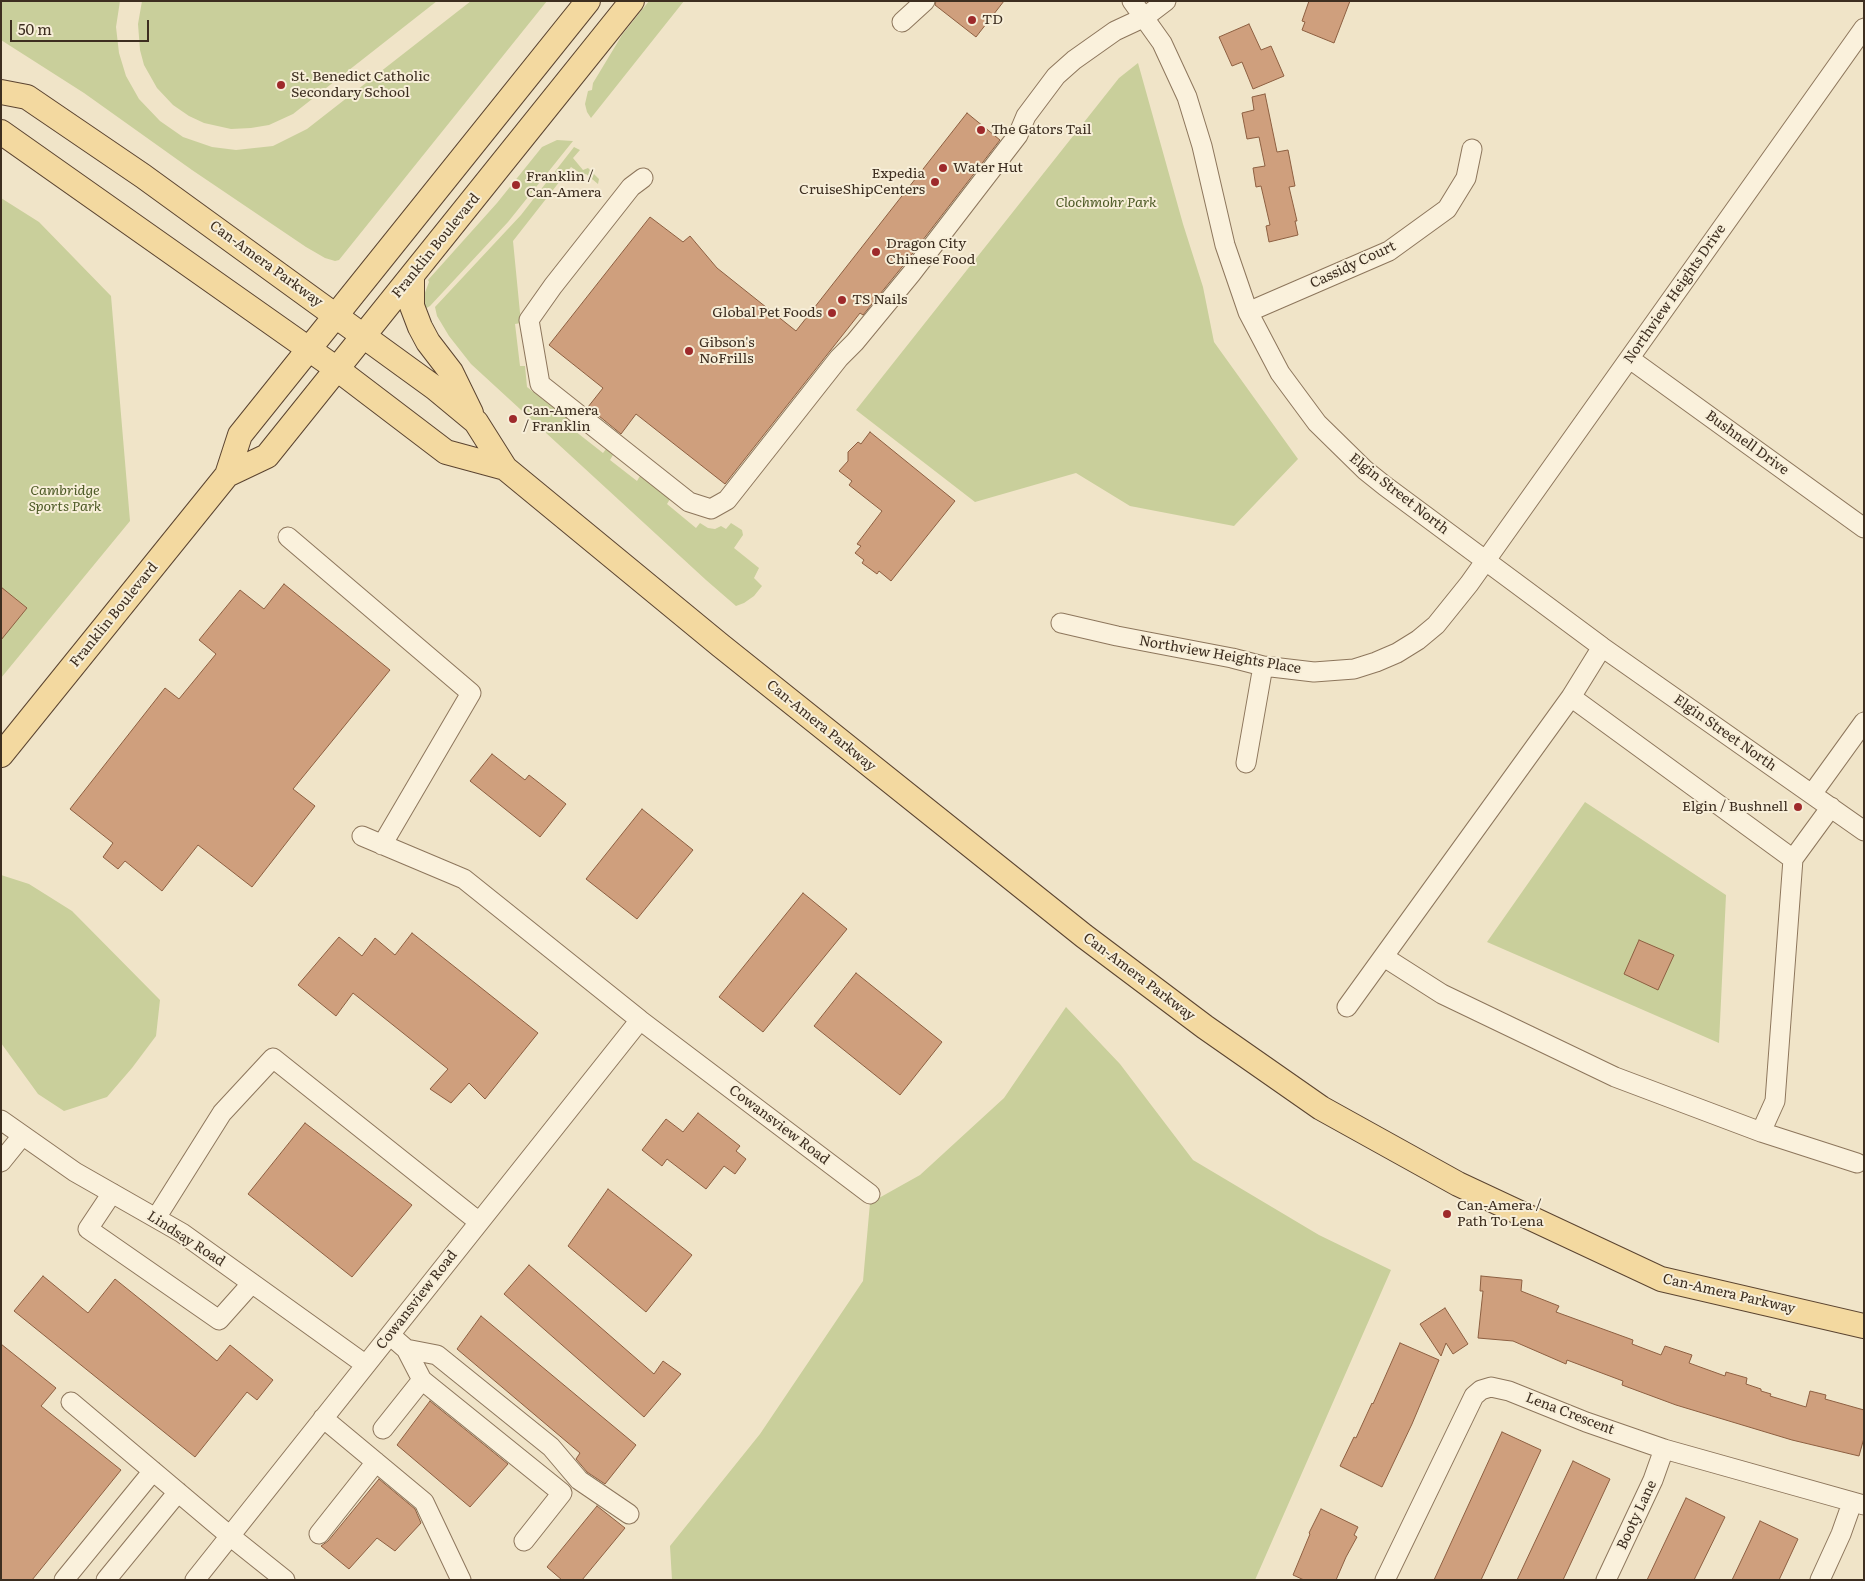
<!DOCTYPE html>
<html>
<head>
<meta charset="utf-8">
<style>
  body { margin:0 }
  #map { position:relative; width:1865px; height:1581px; overflow:hidden; background:#f0e4c8; font-family:Literata,serif }
  canvas { display:block }
  .frame { position:absolute; inset:0; border:2px solid #3d2e20; pointer-events:none }
  .scale { position:absolute; left:10px; top:20px; width:139px; height:22px; box-sizing:border-box; border:2px solid #3d2e20; border-top:0; padding-left:6px; font-size:15px; line-height:18px; white-space:nowrap; color:#3d2e20; -webkit-text-stroke:4px #f7eed8; paint-order:stroke }
</style>
</head>
<body>
<div id="map">
<canvas width="1865" height="1581"></canvas>
<div class="frame"></div>
<div class="scale">50 m</div>
</div>
<script>
const context = document.querySelector('canvas').getContext('2d');
context.lineJoin = 'round';
function fillPath(path, color) { context.fillStyle = color; context.fill(path, 'evenodd'); }
const poly = rows => new Path2D(rows.map(r => 'M' + r).join(''));
function stroke(path, color, width, dash) { context.strokeStyle = color; context.lineWidth = width; context.lineCap = dash ? 'butt' : 'round'; context.setLineDash(dash || []); context.stroke(path); }
function label(font, color, halo, rows, align = 'center') {
  context.font = font + ' Literata,serif'; context.lineWidth = 4; context.setLineDash([]); context.textBaseline = 'middle'; context.strokeStyle = halo; context.fillStyle = color; for (const [text, x, y, turn = 0] of rows) {
    context.save(); context.translate(x, y); context.rotate((+turn || 0) * Math.PI / 180); context.textAlign = isNaN(turn) ? turn : align; if (halo) context.strokeText(text, 0, 0); context.fillText(text, 0, 0); context.restore();
  }
}
const green = poly([
  [1,1,120,1,116,27,119,53,126,76,139,99,160,121,183,137,212,147,236,150,273,146,307,129,471,1,547,1,339,260,335,261,325,258,306,247,192,170,84,93,1,40],
  [142,1,437,1,293,114,269,125,251,128,231,129,204,123,189,116,173,105,157,88,144,65,140,50,138,24],
  [649,1,684,1,591,118,587,112,585,104,588,91,592,90,593,83,622,35],
  [1138,63,1183,224,1203,287,1214,342,1298,459,1234,526,1130,506,1076,473,975,502,856,410,1119,78],
  [557,140,573,141,508,222,430,306,423,310,423,298,429,282,428,280,497,203,542,147],
  [574,147,580,150,573,158,583,170,588,168,599,179,598,184,586,174,583,175,571,167,513,241,521,323,515,324,520,366,525,366,527,387,569,420,566,424,603,453,606,449,613,455,610,460,637,481,640,476,670,499,667,504,696,528,700,523,708,528,715,529,721,526,726,529,731,523,742,530,743,535,734,548,759,568,754,578,762,586,754,596,744,603,736,606,706,580,471,364,449,336,437,316,435,307,521,215],
  [1,198,39,222,111,296,130,521,1,678],
  [1585,802,1726,895,1719,1043,1487,942],
  [1,875,29,884,72,911,160,1000,156,1036,132,1068,107,1097,64,1111,38,1094,1,1043],
  [1066,1007,1120,1064,1193,1160,1319,1235,1391,1270,1255,1580,672,1580,670,1546,760,1434,863,1281,870,1203,920,1175,1004,1098]
]);
const building = poly([
  [936,1,1004,1,976,37,935,5,936,1],
  [1309,1,1350,1,1334,43,1302,30,1305,22,1302,21,1309,1],
  [1249,24,1261,50,1271,46,1284,76,1253,89,1242,62,1232,66,1219,37,1249,24],
  [1265,94,1277,152,1288,150,1295,186,1289,187,1297,221,1295,221,1298,235,1269,242,1266,226,1270,225,1261,186,1256,187,1253,168,1265,166,1259,137,1247,139,1242,113,1254,110,1252,97,1265,94],
  [967,113,1000,140,902,267,863,315,860,313,725,484,636,414,621,434,588,407,603,388,549,345,650,217,683,242,690,236,717,268,796,331,967,113],
  [870,432,955,501,891,581,879,571,877,574,862,563,864,560,855,553,861,546,857,544,882,511,849,485,852,481,839,471,848,461,848,452,858,442,861,444,870,432],
  [284,584,390,670,293,789,315,806,252,887,198,845,162,891,125,861,118,869,103,857,113,843,70,809,165,688,179,699,216,654,199,640,240,590,264,609,284,584],
  [1,587,27,608,1,640,1,587],
  [492,754,525,780,529,775,566,804,540,837,470,781,492,754],
  [642,809,693,850,637,919,586,879,642,809],
  [803,893,847,929,763,1032,719,997,803,893],
  [412,933,538,1033,485,1099,469,1083,451,1103,430,1089,448,1069,353,993,336,1016,298,985,339,937,362,956,375,938,395,955,412,933],
  [1639,940,1674,955,1658,990,1624,974,1639,940],
  [856,973,942,1042,900,1095,814,1026,856,973],
  [698,1113,740,1146,736,1151,746,1159,735,1174,724,1166,706,1189,667,1159,662,1166,642,1150,666,1119,683,1132,698,1113],
  [305,1123,412,1205,352,1277,248,1194,305,1123],
  [608,1189,692,1255,646,1312,568,1246,608,1189],
  [529,1265,654,1374,663,1361,681,1374,644,1417,504,1294,529,1265],
  [43,1276,88,1313,115,1279,217,1361,230,1345,273,1380,257,1400,247,1392,195,1457,14,1311,43,1276],
  [1481,1276,1522,1280,1521,1291,1559,1306,1556,1312,1633,1340,1632,1344,1661,1355,1665,1346,1692,1355,1689,1363,1725,1376,1726,1372,1747,1378,1746,1384,1761,1389,1761,1391,1771,1394,1770,1396,1806,1407,1810,1391,1826,1395,1825,1399,1864,1410,1864,1438,1859,1456,1792,1440,1676,1405,1622,1385,1623,1381,1567,1360,1566,1364,1513,1341,1478,1338,1483,1291,1480,1291,1481,1276],
  [1445,1308,1468,1344,1453,1354,1446,1343,1441,1356,1420,1324,1445,1308],
  [481,1316,636,1445,605,1484,587,1472,576,1459,580,1453,457,1349,481,1316],
  [1400,1343,1439,1360,1412,1424,1382,1487,1340,1466,1354,1437,1356,1438,1372,1403,1373,1404,1400,1343],
  [1,1344,56,1388,41,1406,121,1470,32,1580,1,1580,1,1344],
  [430,1401,508,1464,470,1507,397,1445,430,1401],
  [1502,1432,1541,1450,1481,1580,1434,1580,1502,1432],
  [1573,1461,1610,1479,1563,1580,1517,1580,1573,1461],
  [379,1479,415,1509,421,1523,395,1551,377,1538,349,1569,321,1546,328,1541,379,1479],
  [1686,1498,1725,1517,1694,1580,1647,1580,1686,1498],
  [597,1506,625,1528,582,1580,562,1580,547,1567,597,1506],
  [1321,1509,1358,1527,1354,1535,1357,1537,1346,1557,1336,1580,1304,1580,1293,1575,1310,1534,1309,1533,1321,1509],
  [1760,1521,1798,1539,1779,1580,1732,1580,1760,1521]
]);
const minor = poly([
  [1132,1,1162,43,1187,97,1202,146,1225,245,1248,312,1280,373,1317,423,1365,470,1385,486,1602,647,1864,831],
  [902,22,925,1],
  [643,178,631,187,553,286,529,320,540,384,689,502,711,509,727,500,839,358,855,342,911,274,1018,135,1026,116,1056,76,1074,60,1115,31,1145,17,1166,1],
  [1248,312,1389,251,1447,209,1466,178,1472,149],
  [1630,359,1864,528],
  [288,537,471,693,382,845],
  [1061,623,1117,636,1232,658,1263,666,1314,672,1354,669,1376,662,1397,653,1418,640,1436,625,1469,584,1864,28],
  [1571,697,1793,859],
  [1246,763,1263,666],
  [1812,794,1864,722],
  [362,836,464,879,640,1020,870,1194],
  [1384,957,1442,994,1615,1077,1761,1132,1857,1163],
  [1347,1007,1571,697,1602,647],
  [1,1120,75,1172,182,1233,366,1365],
  [1761,1132,1775,1101,1793,859,1831,807],
  [1,1162,22,1136],
  [112,1193,88,1229,219,1320,252,1283],
  [156,1218,222,1113,273,1058,479,1222],
  [390,1335,406,1349,437,1355,551,1447,579,1480,629,1514],
  [422,1380,562,1493,524,1541],
  [71,1402,230,1536,285,1580],
  [323,1418,424,1502,461,1580],
  [383,1429,422,1380,406,1349],
  [319,1534,376,1462],
  [64,1580,153,1471],
  [106,1580,178,1492],
  [195,1580,640,1020],
  [1385,1580,1474,1396,1481,1390,1491,1387,1509,1391,1586,1422,1664,1449,1864,1505],
  [1606,1580,1653,1480,1664,1449],
  [1820,1580,1841,1534,1852,1503]
]);
const major = poly([
  [1,92,27,97,143,176,435,388,476,422,505,468,720,645,1084,936,1205,1027,1321,1108,1458,1184,1661,1279,1864,1326],
  [1,132,337,369,446,452,505,468],
  [412,276,412,306,420,327,428,342,451,372,471,413],
  [227,475,267,456,632,1],
  [1,755,227,475,240,435,588,1]
]);
const markers = [
  [972,20,5,"#9e2a2b"],
  [281,85,5,"#9e2a2b"],
  [981,130,5,"#9e2a2b"],
  [943,168,5,"#9e2a2b"],
  [935,182,5,"#9e2a2b"],
  [516,185,5,"#9e2a2b"],
  [876,252,5,"#9e2a2b"],
  [842,300,5,"#9e2a2b"],
  [832,313,5,"#9e2a2b"],
  [689,351,5,"#9e2a2b"],
  [513,419,5,"#9e2a2b"],
  [1798,807,5,"#9e2a2b"],
  [1447,1214,5,"#9e2a2b"]
];
const poiNames = [
  ["TD",982,20],
  ["St. Benedict Catholic",291,77],
  ["Secondary School",291,93],
  ["The Gators Tail",991,130],
  ["Water Hut",953,168],
  ["Expedia",925,174,"right"],
  ["CruiseShipCenters",925,190,"right"],
  ["Franklin /",526,177],
  ["Can-Amera",526,193],
  ["Dragon City",886,244],
  ["Chinese Food",886,260],
  ["TS Nails",852,300],
  ["Global Pet Foods",822,313,"right"],
  ["Gibson's",699,343],
  ["NoFrills",699,359],
  ["Can-Amera",523,411],
  ["/ Franklin",523,427],
  ["Elgin / Bushnell",1788,807,"right"],
  ["Can-Amera /",1457,1206],
  ["Path To Lena",1457,1222]
];
const parkNames = [
  ["Clochmohr Park",1106,203],
  ["Cambridge",65,491],
  ["Sports Park",65,507]
];
const streetNames = [
  ["Franklin Boulevard",436,246,-51],
  ["Can-Amera Parkway",266,264,36],
  ["Cassidy Court",1353,265,-25],
  ["Northview Heights Drive",1675,294,-55],
  ["Bushnell Drive",1747,443,36],
  ["Elgin Street North",1399,494,38],
  ["Franklin Boulevard",114,615,-51],
  ["Northview Heights Place",1220,655,10],
  ["Can-Amera Parkway",821,726,39],
  ["Elgin Street North",1725,733,35],
  ["Can-Amera Parkway",1139,977,37],
  ["Cowansview Road",779,1125,37],
  ["Lindsay Road",186,1239,33],
  ["Can-Amera Parkway",1729,1294,13],
  ["Cowansview Road",417,1300,-52],
  ["Lena Crescent",1570,1414,21],
  ["Booty Lane",1637,1515,-65]
];
fillPath(green, '#c9cf9b');
fillPath(building, '#cf9f7d');
stroke(building, '#8d5f41', 1);
stroke(minor, '#8d765c', 21);
stroke(major, '#5b4430', 26);
stroke(minor, '#faf1dc', 19);
stroke(major, '#f3d9a0', 24);
for (const [x, y, r, color] of markers) { const dot = new Path2D(); dot.arc(x, y, r, 0, 2 * Math.PI); context.fillStyle = color; context.fill(dot); stroke(dot, '#f7eed8', 2); }
label('14px', '#3d2e20', '#f7eed8', poiNames, 'left');
label('italic 14px', '#4d5a26', '#f7eed8', parkNames);
label('14px', '#3d2e20', '#f7eed8', streetNames);
</script>
</body>
</html>
